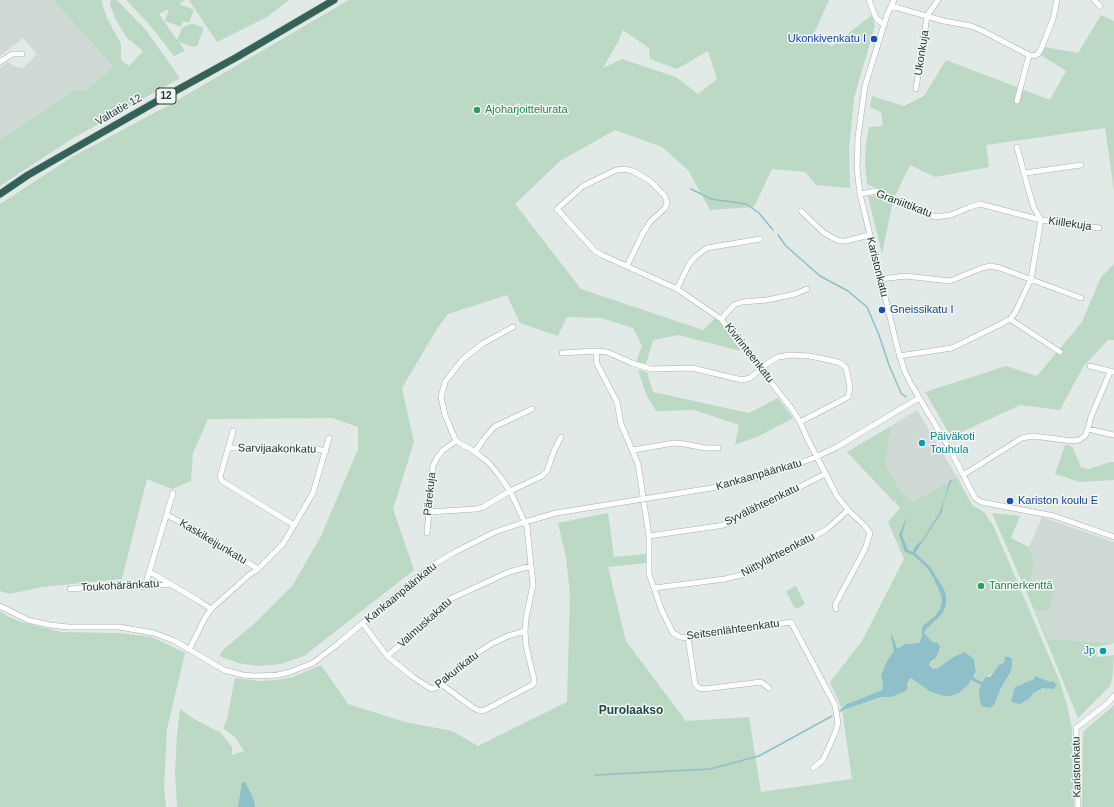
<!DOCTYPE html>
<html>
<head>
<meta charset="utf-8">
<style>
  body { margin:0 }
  canvas { display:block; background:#e1eae6 }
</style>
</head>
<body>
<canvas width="1114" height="807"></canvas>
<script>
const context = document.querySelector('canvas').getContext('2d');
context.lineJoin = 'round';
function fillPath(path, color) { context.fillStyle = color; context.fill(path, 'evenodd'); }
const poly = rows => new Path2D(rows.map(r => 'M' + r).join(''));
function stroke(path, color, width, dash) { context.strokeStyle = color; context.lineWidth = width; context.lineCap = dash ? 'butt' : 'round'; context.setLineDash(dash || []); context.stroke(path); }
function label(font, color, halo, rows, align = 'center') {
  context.font = font + ' Arial,sans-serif'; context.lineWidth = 3; context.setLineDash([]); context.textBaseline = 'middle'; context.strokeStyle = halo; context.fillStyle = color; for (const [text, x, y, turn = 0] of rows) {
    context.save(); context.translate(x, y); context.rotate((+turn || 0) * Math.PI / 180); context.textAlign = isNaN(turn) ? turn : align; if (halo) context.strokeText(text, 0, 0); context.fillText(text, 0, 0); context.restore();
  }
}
const built = poly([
  [0,0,53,0,115,67,86,90,75,90,0,140,0,68,8,62,14,66,23,68,37,54,23,38,0,56],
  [917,410,957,477,913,502,900,491,885,463,891,426],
  [1042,517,1114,542,1114,643,1048,639,1035,608,1030,586,1034,562,1029,547]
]);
const green = poly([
  [53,0,102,0,103,6,107,18,121,44,121,60,129,66,143,51,127,38,116,20,110,5,111,0,117,0,145,29,180,78,70,140,0,186,0,140,75,90,86,90,114,67],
  [126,0,185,0,179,4,194,10,189,23,183,21,181,27,165,21,169,9,159,14,177,40,182,28,192,23,204,28,197,46,193,47,179,42,185,51,174,56,149,24],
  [189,0,289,0,267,17,217,42],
  [349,0,829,0,812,38,832,46,872,15,875,26,854,98,849,150,850,188,816,185,805,172,772,169,754,207,710,210,688,170,662,147,615,130,560,161,515,204,581,289,703,330,715,318,720,321,741,351,678,335,653,340,646,364,636,362,642,346,633,328,601,318,567,317,558,336,520,323,507,295,448,314,437,329,402,388,414,442,393,509,414,570,304,656,281,664,258,666,238,663,219,656,225,648,254,624,293,585,321,536,358,449,358,427,332,418,208,419,193,453,191,481,172,489,147,479,122,579,42,587,10,594,0,591,0,204,72,157,169,105],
  [623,30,649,48,650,59,677,69,708,51,717,79,698,94,676,77,622,59,603,68,619,40],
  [1101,15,1114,21,1114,191,1105,128,986,145,989,167,935,177,910,165,895,196,867,184,865,162,866,144,869,127,883,126,881,112,870,107,872,96,904,106,924,96,946,60,1050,100,1066,71,1041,55,1045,47,1078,53],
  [868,196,880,196,893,201,882,254],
  [1114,264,1114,340,1108,340,1083,367,1060,410,1020,405,951,437,925,392,1006,366,1037,376,1082,322,1101,277],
  [638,370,647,372,653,392,749,413,778,398,793,418,759,436,735,445,739,425,694,410,656,411,646,394],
  [891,426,885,463,900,491,913,502,957,477,972,505,984,512,994,527,1060,682,1067,705,1072,729,1074,807,177,807,175,772,177,735,180,709,194,719,221,733,232,747,232,755,244,751,235,737,223,728,227,719,235,678,260,681,276,680,293,677,321,665,348,704,405,722,452,731,478,746,567,702,570,594,566,557,558,523,608,513,614,557,646,554,646,563,608,567,626,641,686,721,749,717,761,792,852,779,842,709,830,682,862,641,904,559,888,522,900,508,895,502,897,497,894,502,847,452],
  [921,640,932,642,934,661,930,662,929,665,933,669,938,668,953,657,963,653,963,651,969,656,976,666,976,671,973,677,982,682,1004,663,1010,673,1001,688,994,704,981,685,971,680,959,693,951,696,944,696,911,678,909,680,909,685,887,696,849,708,847,704,882,690,883,682,881,675,887,661,905,644,919,643],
  [1034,679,1050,682,1053,689,1044,688,1032,694,1020,704,1015,687],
  [1065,445,1072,446,1081,467,1089,469,1110,462,1114,462,1114,480,1080,482,1055,474],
  [992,513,1020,516,1011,538,1029,547,1034,562,1030,586,1054,591,1048,611,1035,609,1048,639,1114,643,1096,647,1097,657,1114,655,1113,674,1110,686,1078,718,1029,598],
  [796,586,805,604,797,609,794,607,786,591],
  [0,611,7,616,21,622,61,632,119,633,152,637,185,653,167,729,164,788,166,807,0,807],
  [1114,705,1114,807,1082,807,1083,732]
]);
const water = poly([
  [950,480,952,480,944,500,942,512,915,553,930,567,944,589,946,596,946,605,942,614,926,629,924,633,932,642,938,643,940,647,936,658,930,662,929,665,933,669,938,668,953,657,963,653,963,651,974,659,976,671,973,677,982,682,986,677,990,677,999,665,1004,663,1005,657,1009,657,1012,659,1012,667,1010,673,1001,688,994,705,990,708,982,706,980,701,979,690,981,685,971,680,968,685,959,693,951,696,944,696,931,692,911,678,909,680,906,691,891,697,882,697,849,708,842,709,847,704,882,690,883,682,881,675,887,661,894,651,891,636,892,634,897,649,905,644,919,643,922,637,922,630,923,626,935,616,940,609,942,602,941,595,934,579,929,570,920,561,913,555,905,552,899,535,907,516,902,535,908,550,913,552,915,547,923,539,940,512],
  [1035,676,1050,682,1052,681,1057,685,1053,689,1043,688,1032,694,1030,698,1020,704,1011,702,1015,687,1034,679],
  [245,782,253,798,255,805,255,807,238,807,242,783]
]);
const stream = poly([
  [691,189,711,199,746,204,759,213,773,230],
  [778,235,786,246,820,276,848,291,867,307,879,335,889,365,901,393,906,397],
  [840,711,845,708,842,709],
  [595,775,710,769,759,756,832,716]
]);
const minor = poly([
  [869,0,876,18,884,25],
  [894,0,887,15,865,86,858,137,857,168,860,194,898,350,905,372,911,384,951,451,975,498,981,502,1054,516,1114,537],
  [1094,0,1100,6],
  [891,6,944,21,971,26,983,31,1029,55,1034,56,1038,54,1041,49,1053,19,1057,0],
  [0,62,12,54,22,54],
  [916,89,927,16,938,0],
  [1017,101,1029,55],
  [1025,173,1081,165],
  [860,194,876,191,935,217,951,215,970,207,980,204,1041,220,1099,228],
  [801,211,824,233,839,241,846,241,869,235],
  [627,266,643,233,650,222,665,208,667,203,665,196,650,181,633,171,624,169,616,170,583,186,557,209,595,251,602,255,677,289,721,319,792,409,800,422,807,438,837,496,848,510,864,525,870,533,865,549,835,605,836,609],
  [881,279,905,276,950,281,982,268,991,266,1000,268,1081,298],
  [677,289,689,264,696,256,707,248,760,239],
  [721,319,734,305,742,302,767,300,795,294,807,289],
  [1010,319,1060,352],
  [596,351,597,364,617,402,621,424,638,464,649,536,649,574,662,611,673,633,680,637,688,638,791,622,835,705,838,723,835,733,823,760,813,768],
  [562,353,596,351,607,352,632,363,651,369,692,368,742,380,750,378,768,363,778,357,790,355,810,356,838,362,843,365,846,368,850,387,848,397,800,422],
  [899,356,952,348,999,325,1010,319,1015,313,1031,279,1041,220,1034,208,1028,188,1017,147],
  [1090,366,1114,372],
  [1088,429,1114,435],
  [233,431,220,477,222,481,294,525],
  [228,448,312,448,326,451],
  [633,450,674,443,684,444,706,448,718,448],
  [475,452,483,440,494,427,532,409],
  [963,475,1022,438,1033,436,1072,441,1079,440,1085,436,1088,429,1091,417,1110,372],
  [428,512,476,509,483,507,510,491,542,476,547,471,554,451,561,437],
  [167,515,193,529,258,569],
  [427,533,433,466,437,458,443,450,456,441],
  [649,536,718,526,727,524,825,474],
  [150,572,199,601,211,609],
  [145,586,173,493],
  [654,588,725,579,741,575,752,571,761,565,787,552,827,529,848,510],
  [70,589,108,586,137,587,170,584],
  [0,606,28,620,50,625,68,627,119,627,154,633,175,641,224,670,243,675,254,676,278,675,290,672,313,663,339,643,415,579,432,566,453,553,495,532,525,522,556,513,724,486,770,474,816,457,837,447,919,398],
  [363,624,387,656,413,677,428,687,432,689,437,687,453,672,470,658,491,644,508,636,525,631],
  [688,638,695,684,699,688,704,689,761,682,769,688],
  [189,650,205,618,211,609,249,575,258,569,283,544,313,493,329,438],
  [387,656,439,613,448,600,509,572,531,566],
  [441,684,475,709,481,711,485,710,532,685,534,683,534,679,526,646,525,631,526,618,533,585,527,527,510,491,499,475,488,462,475,452,456,441,445,415,441,397,445,382,462,360,482,344,513,327],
  [1078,807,1076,728,1108,703,1114,696]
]);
const highway = poly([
  [0,194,28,175,159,100,237,57,334,0]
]);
const markers = [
  [874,39,4,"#1a4fb4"],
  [477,110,4,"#2e9e5b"],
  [882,310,4,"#1a4fb4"],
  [922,443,4,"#0f9aa8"],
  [1010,501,4,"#1a4fb4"],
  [981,586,4,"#2e9e5b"],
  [1103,651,4,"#0f9aa8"]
];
const shields = [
  [166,96,20]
];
const shieldNames = [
  ["12",166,96]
];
const transitNames = [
  ["Ukonkivenkatu I",866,39,"right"],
  ["Gneissikatu I",890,310],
  ["Kariston koulu E",1018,501]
];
const streetNames = [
  ["Ukonkuja",922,53,-81],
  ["Valtatie 12",119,110,-30],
  ["Graniittikatu",904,204,21],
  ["Kiillekuja",1070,224,8],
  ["Karistonkatu",877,267,76],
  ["Kivirinteenkatu",749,353,52],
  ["Sarvijaakonkatu",277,449,1],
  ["Kankaanpäänkatu",759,475,-16],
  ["Pärekuja",430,494,-84],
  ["Syvälähteenkatu",762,505,-26],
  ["Kaskikeijunkatu",213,542,31],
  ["Niittylähteenkatu",778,555,-28],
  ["Toukohäränkatu",120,586,-3],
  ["Kankaanpäänkatu",401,593,-39],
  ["Valmuskakatu",425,623,-42],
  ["Seitsenlähteenkatu",733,630,-8],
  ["Pakurikatu",457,670,-38],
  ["Karistonkatu",1077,767,-91]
];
const leisureNames = [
  ["Ajoharjoittelurata",485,110],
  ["Tannerkenttä",989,586]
];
const cultureNames = [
  ["Päiväkoti",930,437],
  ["Touhula",930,450],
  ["Jp",1095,651,"right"]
];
const neighbourhoodNames = [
  ["Purolaakso",631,711]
];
fillPath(built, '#d0dad5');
fillPath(green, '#bcd9c5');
fillPath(water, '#8fbfc9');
stroke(stream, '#8fbfc9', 1.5);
stroke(minor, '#a5b1ad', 6);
stroke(highway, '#bdc4c2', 8);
stroke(minor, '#fff', 5);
stroke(highway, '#336259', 7);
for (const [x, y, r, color] of markers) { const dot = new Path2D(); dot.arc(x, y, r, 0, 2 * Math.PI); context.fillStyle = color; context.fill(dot); stroke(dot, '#f1f7f4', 1.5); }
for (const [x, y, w] of shields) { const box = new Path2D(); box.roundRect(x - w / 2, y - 8, w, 16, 3); context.fillStyle = '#f1f7f4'; context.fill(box); stroke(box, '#243933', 1); }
label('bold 10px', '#243933', null, shieldNames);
label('11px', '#164399', '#f1f7f4', transitNames, 'left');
label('11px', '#243933', '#f1f7f4', streetNames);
label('11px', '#27864d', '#f1f7f4', leisureNames, 'left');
label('11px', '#0d838f', '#f1f7f4', cultureNames, 'left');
label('bold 12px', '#224840', '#f1f7f4', neighbourhoodNames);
</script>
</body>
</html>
